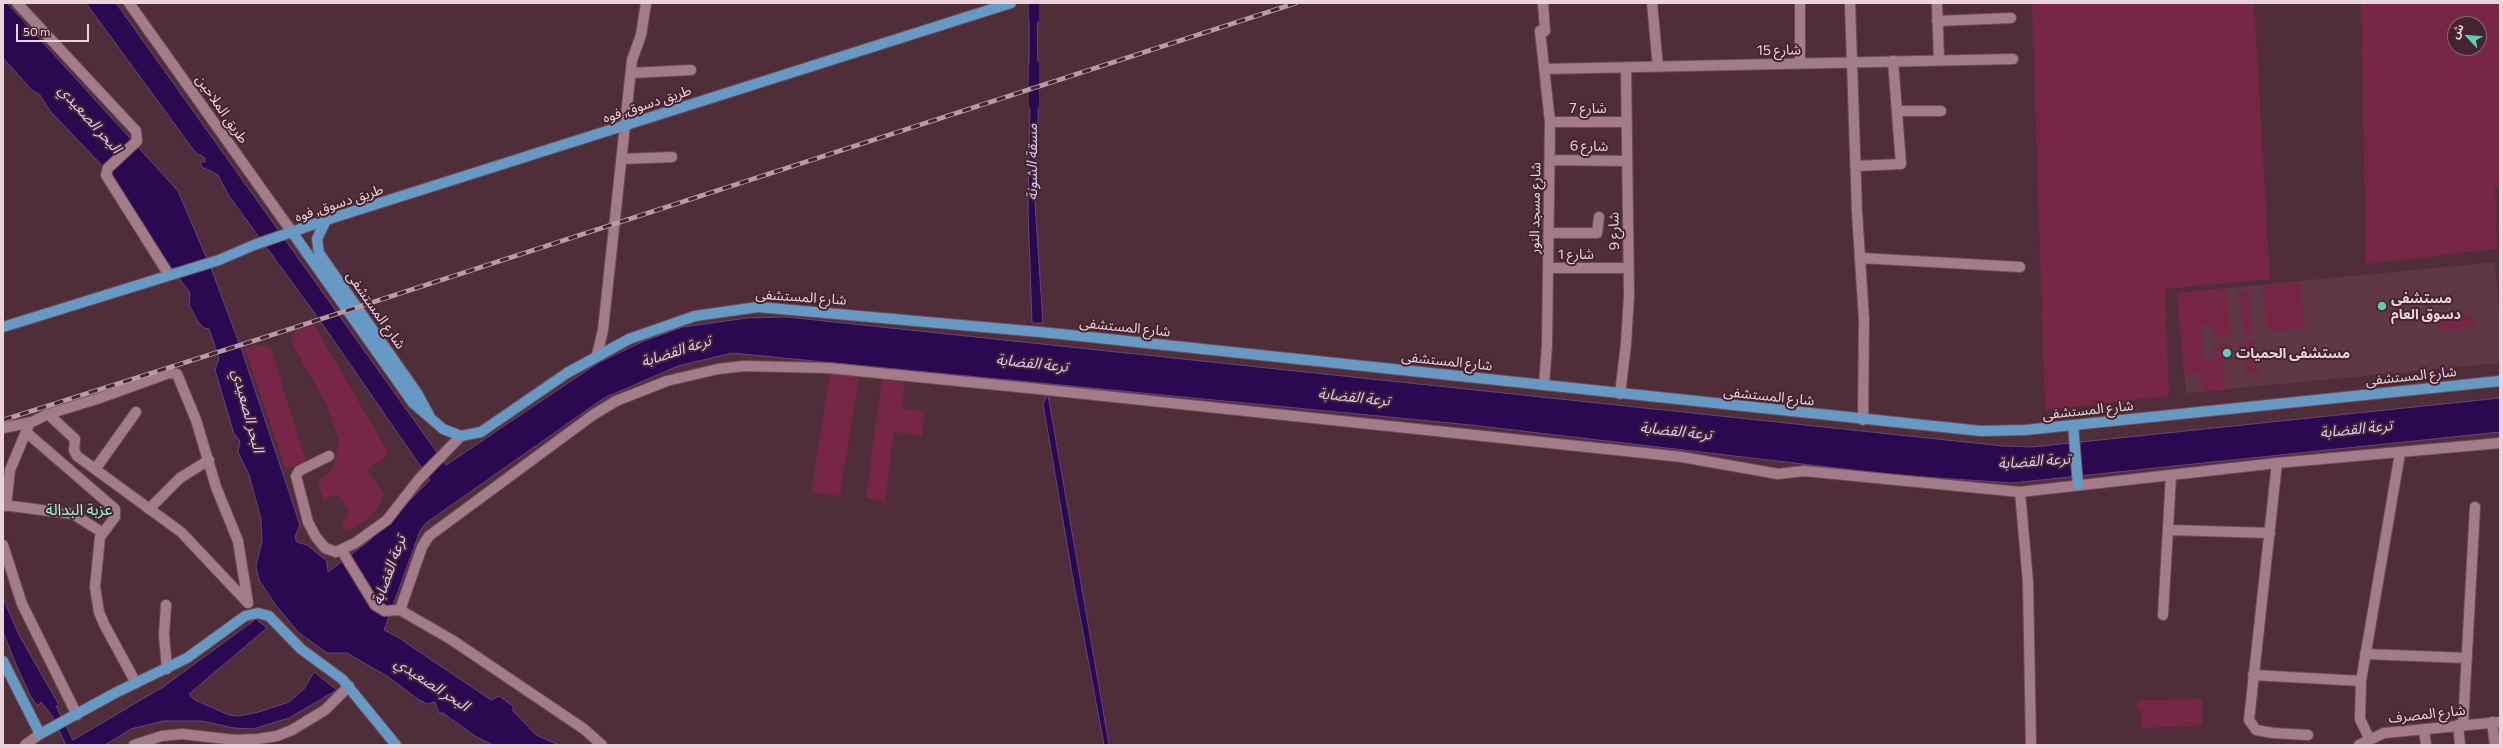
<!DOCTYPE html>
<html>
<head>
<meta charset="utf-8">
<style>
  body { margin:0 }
  #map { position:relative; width:2503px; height:748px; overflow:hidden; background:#502e39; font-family:Commissioner,"Noto Sans Arabic",sans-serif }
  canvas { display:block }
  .frame { position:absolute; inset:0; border:4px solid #ead4da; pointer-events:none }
  .north { position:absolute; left:2447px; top:16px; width:40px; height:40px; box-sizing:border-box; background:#45242f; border:1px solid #876a73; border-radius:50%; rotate:296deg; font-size:11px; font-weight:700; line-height:16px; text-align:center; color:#ead4da }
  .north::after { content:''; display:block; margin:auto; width:14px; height:18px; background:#5eceb8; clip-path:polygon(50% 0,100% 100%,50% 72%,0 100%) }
  .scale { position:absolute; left:16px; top:24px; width:73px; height:18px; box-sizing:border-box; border:2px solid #ead4da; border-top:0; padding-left:5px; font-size:12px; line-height:14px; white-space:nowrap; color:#ead4da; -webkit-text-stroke:3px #45242f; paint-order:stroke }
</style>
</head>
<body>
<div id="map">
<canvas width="2503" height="748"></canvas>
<div class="frame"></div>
<div class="north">ش</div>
<div class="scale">50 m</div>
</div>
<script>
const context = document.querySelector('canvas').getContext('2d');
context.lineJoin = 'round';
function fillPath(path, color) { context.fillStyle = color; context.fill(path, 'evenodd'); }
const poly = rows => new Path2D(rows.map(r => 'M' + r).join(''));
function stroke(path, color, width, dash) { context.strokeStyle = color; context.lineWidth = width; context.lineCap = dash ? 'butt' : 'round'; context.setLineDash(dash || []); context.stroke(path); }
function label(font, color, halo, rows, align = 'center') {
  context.font = font + ' Commissioner,"Noto Sans Arabic",sans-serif'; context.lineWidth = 4; context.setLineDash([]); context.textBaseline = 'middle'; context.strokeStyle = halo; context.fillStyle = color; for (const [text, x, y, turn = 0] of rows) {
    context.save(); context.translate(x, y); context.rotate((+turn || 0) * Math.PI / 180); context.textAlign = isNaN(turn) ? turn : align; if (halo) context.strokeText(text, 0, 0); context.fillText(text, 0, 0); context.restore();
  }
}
const built = poly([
  [2495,262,2500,325,2500,363,2186,393,2177,293]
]);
const green = poly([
  [2032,3,2254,3,2270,279,2165,289,2169,396,2045,410],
  [2361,3,2500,3,2500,186,2495,186,2497,249,2366,264],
  [2455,24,2479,24,2479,48,2455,48],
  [2300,282,2304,328,2268,332,2263,286],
  [2226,288,2231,336,2214,338,2213,324,2201,325,2203,360,2216,360,2215,344,2231,342,2232,360,2222,361,2225,390,2203,392,2201,373,2184,374,2177,293],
  [2248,290,2252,333,2244,334,2239,291],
  [2472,314,2473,327,2441,330,2437,324,2437,318],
  [313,323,389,454,367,470,384,495,379,505,370,517,356,527,346,531,341,523,348,516,349,511,337,494,324,500,317,481,329,473,334,465,339,440,325,401,291,342,295,331],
  [2254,341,2257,373,2247,374,2244,342],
  [253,345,263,345,271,348,306,462,286,469,245,349],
  [830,372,859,376,840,496,811,492],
  [882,378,905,381,902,408,925,411,922,436,894,432,885,501,866,498],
  [2202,699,2202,725,2142,728,2141,711,2137,709,2137,704,2140,700]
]);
const water = poly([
  [3,3,7,3,178,191,213,273,242,351,300,525,295,537,297,542,307,545,327,561,328,572,370,540,430,480,321,322,229,196,218,175,202,167,200,162,205,162,205,158,195,152,86,3,116,3,446,465,598,363,644,341,683,327,747,318,787,317,2003,446,2033,447,2500,398,2500,432,2012,483,1896,475,1471,425,732,353,678,366,604,398,426,523,420,531,384,630,399,638,491,700,499,696,513,706,513,711,536,735,559,745,493,745,475,736,443,713,439,713,435,702,428,704,419,700,387,676,347,653,327,653,298,632,275,604,259,580,256,566,262,541,261,519,249,475,238,452,240,441,234,434,215,370,219,358,209,329,204,328,197,320,189,305,190,293,137,222,114,178,50,111,40,95,32,90,3,58,3,3],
  [1037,6,1038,77,1029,80,1029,7,1037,6],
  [1039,92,1035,203,1043,323,1032,323,1028,210,1030,101,1031,93,1039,92],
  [1048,395,1101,698,1109,745,1104,745,1073,579,1043,404,1048,395],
  [3,598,19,635,59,705,56,706,73,740,163,687,256,619,267,628,189,694,195,700,229,715,239,716,259,712,289,702,304,689,314,672,337,690,289,718,253,729,234,728,202,721,163,721,131,729,105,745,66,745,52,716,41,702,38,706,31,697,17,667,3,632,3,598]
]);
const canal = poly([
  [1034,19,1034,3],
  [1034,105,1034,65]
]);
const minor = poly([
  [17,3,136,131,137,141,108,168,106,175,169,275],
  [129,3,292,232],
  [1543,3,1545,31],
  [1652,3,1658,67],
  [1800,3,1800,64],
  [1850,3,1857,212,1864,320,1863,420],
  [1937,3,1939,60],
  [1937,21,2011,18],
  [1540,31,1550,122,1547,345,1544,385],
  [1545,69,2013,59],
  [631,73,691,70],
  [1897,111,1941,111],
  [1550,122,1627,122],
  [622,159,672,157],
  [1550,160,1627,161],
  [1855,166,1901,164,1893,61],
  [1549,233,1597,233,1599,217],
  [1861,258,2020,267],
  [1548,268,1628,268],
  [597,355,603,330,632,60,641,35,646,3],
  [1620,394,1626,344,1629,295,1626,67],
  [48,414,75,439,74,450,77,456,181,532,248,603],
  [3,428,32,422,48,414,97,399,169,373,177,374,196,420,216,487,238,541,248,603],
  [26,432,115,509,115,517,100,537,95,587,99,612,104,624,136,683],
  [329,456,299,471,296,476,308,522,316,537,325,548,336,552,355,543,387,520,419,479,461,436],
  [2277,463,2249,720,2256,730,2273,733,2308,735],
  [96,468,136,412],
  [2020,492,2028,582,2031,745],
  [3,505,73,514,103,533],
  [6,506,10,470,28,427],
  [149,509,180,478,209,460],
  [2169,530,2270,533],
  [3,545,22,604,77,715],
  [342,551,375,605,385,611,400,610,452,640,584,729,602,745],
  [166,605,164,635,167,669],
  [400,610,422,547,429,536,593,415,616,401,667,381,718,369,744,366,828,368,1038,389,1682,457,1778,474,1804,471,2020,492,2277,463,2500,443],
  [2163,615,2171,476],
  [2365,654,2467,658],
  [2253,675,2361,681],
  [2492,722,2495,745],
  [2458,725,2460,745],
  [2463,725,2475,507],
  [2424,729,2426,745],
  [2369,738,2360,719,2361,681,2400,453],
  [25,745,40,734],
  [134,745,162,736,182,734,235,740,258,739,277,736,292,730,325,710,349,686],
  [2359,745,2384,733,2500,722]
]);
const major = poly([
  [326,220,317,239,319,253,417,393,429,415],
  [292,232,413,403,443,429,461,436,481,432,567,373,629,339,695,316,758,307,1051,333,1981,431,2025,430,2500,381],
  [3,327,219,260,254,245,326,220,1011,3],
  [2073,425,2078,485],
  [3,661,40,734,117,692,187,658,245,616,258,613,269,616,301,649,342,679,396,745]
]);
const rail = poly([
  [3,420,250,342,1296,3]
]);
const markers = [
  [2382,306,5,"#5eceb8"],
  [2227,353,5,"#5eceb8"]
];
const streetNames = [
  ["شارع 15",1779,50,-1],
  ["طريق دسوق, فوه",647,104,-18],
  ["شارع 7",1588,108],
  ["طريق الملاحين",222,109,55],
  ["شارع 6",1589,146,1],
  ["طريق دسوق, فوه",339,203,-18],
  ["شارع مسجد النور",1535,208,-89],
  ["شارع 9",1614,231,-91],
  ["شارع 1",1576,254],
  ["شارع المستشفى",801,297,4],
  ["شارع المستشفى",376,310,55],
  ["شارع المستشفى",1125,327,6],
  ["شارع المستشفى",1447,361,6],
  ["شارع المستشفى",2411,376,-6],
  ["شارع المستشفى",1769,396,6],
  ["شارع المستشفى",2088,410,-6],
  ["شارع المصرف",2427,714,-6]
];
const poiNames = [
  ["مستشفى",2391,298],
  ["دسوق العام",2391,314],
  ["مستشفى الحميات",2236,353]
];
const waterNames = [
  ["البحر الصعيدي",90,119,48],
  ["مسقة الشونة",1032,162,-90],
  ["ترعة القضابة",676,351,-18],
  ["ترعة القضابة",1032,363,6],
  ["ترعة القضابة",1354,397,6],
  ["البحر الصعيدي",248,411,75],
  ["ترعة القضابة",2356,429,-6],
  ["ترعة القضابة",1676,431,6],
  ["ترعة القضابة",2034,461,-4],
  ["ترعة القضابة",389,570,-70],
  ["البحر الصعيدي",432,684,33]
];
const quarterNames = [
  ["عزبة البدالة",79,510]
];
fillPath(built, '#603745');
fillPath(green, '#772647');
fillPath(water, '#2b0951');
stroke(water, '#64467a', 1);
stroke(canal, '#2b0951', 10);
stroke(minor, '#6b4e58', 12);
stroke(major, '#6b4e58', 12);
stroke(minor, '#a47c89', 10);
stroke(major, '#6699c4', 10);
stroke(rail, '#b69ca4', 4.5);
stroke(rail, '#45242f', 3, [9]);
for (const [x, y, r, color] of markers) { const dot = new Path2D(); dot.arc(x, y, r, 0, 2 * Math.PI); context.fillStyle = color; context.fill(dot); stroke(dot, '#45242f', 1.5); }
label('14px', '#ead4da', '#45242f', streetNames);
label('bold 14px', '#ead4da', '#45242f', poiNames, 'left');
label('italic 15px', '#d7c8fb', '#45242f', waterNames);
label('16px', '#92f7e1', '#45242f', quarterNames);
</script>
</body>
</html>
